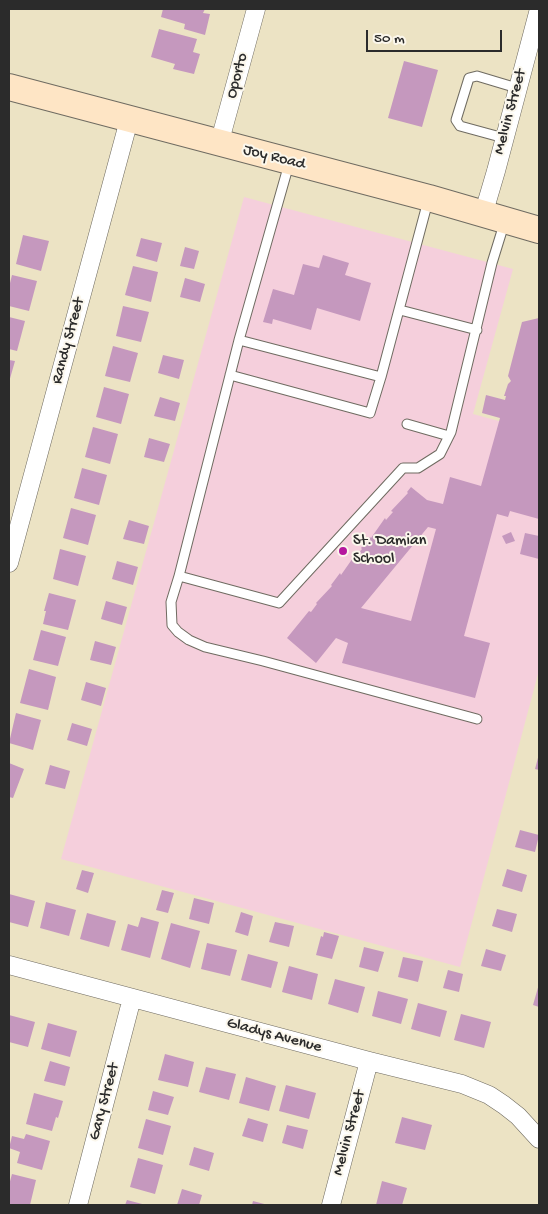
<!DOCTYPE html>
<html>
<head>
<meta charset="utf-8">
<style>
  body { margin:0 }
  #map { position:relative; width:548px; height:1214px; overflow:hidden; background:#ece3c4; font-family:"Gochi Hand",sans-serif }
  canvas { display:block }
  .frame { position:absolute; inset:0; border:10px solid #2b2b2b; pointer-events:none }
  .scale { position:absolute; left:366px; top:30px; width:136px; height:22px; box-sizing:border-box; border:2px solid #2b2b2b; border-top:0; padding-left:6px; font-size:15px; line-height:18px; white-space:nowrap; color:#2b2b2b; -webkit-text-stroke:4px #fbf7ec; paint-order:stroke }
</style>
</head>
<body>
<div id="map">
<canvas width="548" height="1214"></canvas>
<div class="frame"></div>
<div class="scale">50 m</div>
</div>
<script>
const context = document.querySelector('canvas').getContext('2d');
context.lineJoin = 'round';
function fillPath(path, color) { context.fillStyle = color; context.fill(path, 'evenodd'); }
const poly = rows => new Path2D(rows.map(r => 'M' + r).join(''));
function stroke(path, color, width, dash) { context.strokeStyle = color; context.lineWidth = width; context.lineCap = dash ? 'butt' : 'round'; context.setLineDash(dash || []); context.stroke(path); }
function label(font, color, halo, rows, align = 'center') {
  context.font = font + ' "Gochi Hand",sans-serif'; context.lineWidth = 4; context.setLineDash([]); context.textBaseline = 'middle'; context.strokeStyle = halo; context.fillStyle = color; for (const [text, x, y, turn = 0] of rows) {
    context.save(); context.translate(x, y); context.rotate((+turn || 0) * Math.PI / 180); context.textAlign = isNaN(turn) ? turn : align; if (halo) context.strokeText(text, 0, 0); context.fillText(text, 0, 0); context.restore();
  }
}
const built = poly([
  [244,197,513,269,473,414,539,432,539,670,460,967,61,859]
]);
const building = poly([
  [163,9,205,9,203,13,210,14,205,35,184,29,185,24,161,17],
  [159,29,197,39,193,52,200,54,194,74,173,69,175,64,151,57],
  [404,61,438,70,422,127,388,118],
  [23,235,49,241,41,271,16,264],
  [141,238,162,243,157,262,136,256],
  [185,247,199,251,194,269,180,266],
  [323,255,349,263,345,275,371,283,360,321,317,308,311,330,273,319,272,324,263,322,273,289,294,295,303,264,319,268],
  [133,266,158,272,151,302,125,295],
  [12,275,37,281,29,311,9,306,9,287],
  [185,278,205,284,200,302,180,297],
  [123,306,149,312,141,342,116,336],
  [9,317,25,321,17,351,9,349],
  [539,318,539,519,510,511,508,517,497,514,464,636,490,643,475,698,342,663,348,643,336,638,316,663,287,638,309,611,311,612,317,604,316,603,332,586,331,585,340,573,341,575,355,555,356,556,362,549,361,548,370,537,371,538,385,518,386,520,393,512,391,511,408,493,407,492,411,487,427,500,443,504,450,477,481,486,500,418,482,413,486,395,505,400,506,396,504,396,508,384,511,381,508,376,522,322],
  [428,527,436,529,411,621,361,608],
  [113,346,138,353,130,382,105,376],
  [163,355,184,360,179,379,158,373],
  [9,360,15,361,9,382],
  [104,387,129,394,121,424,96,417],
  [160,397,180,403,175,421,154,416],
  [93,427,118,434,110,464,85,457],
  [149,438,170,444,164,462,144,457],
  [82,468,107,475,99,505,74,498],
  [71,508,96,515,88,545,63,538],
  [129,520,149,526,144,544,123,539],
  [511,532,515,541,506,544,502,536],
  [525,533,539,536,539,559,520,554],
  [60,549,86,556,78,586,53,579],
  [117,561,138,567,133,585,112,579],
  [49,593,76,600,68,630,43,624,46,611,44,611],
  [106,601,127,607,122,625,101,619],
  [41,630,66,637,58,666,33,660],
  [95,641,116,647,111,665,90,660],
  [29,669,56,677,48,710,20,703],
  [86,682,106,688,101,706,81,700],
  [16,713,41,720,33,750,9,743],
  [72,723,92,729,87,746,67,740],
  [539,754,539,770,535,769],
  [9,763,24,769,13,798,9,797],
  [50,765,70,771,65,789,45,784],
  [520,830,539,835,535,852,515,847],
  [507,869,527,875,522,892,502,886],
  [82,870,94,873,88,893,76,889],
  [162,890,174,893,168,913,156,910],
  [9,894,35,901,28,927,9,922],
  [194,898,214,903,209,924,189,919],
  [46,902,76,910,69,936,40,928],
  [497,909,517,914,512,932,492,926],
  [241,912,253,916,248,936,235,932],
  [87,913,116,921,109,947,80,939],
  [141,917,159,922,150,958,121,950,128,924,138,927],
  [275,922,294,926,289,947,269,942],
  [171,923,200,931,190,968,161,959],
  [324,932,339,936,332,959,316,955,321,936,323,937],
  [207,943,237,950,230,976,201,969],
  [364,947,384,952,378,972,359,967],
  [486,949,506,955,501,971,481,966],
  [248,954,278,962,271,988,241,980],
  [403,957,423,961,418,982,398,977],
  [289,966,318,974,312,1000,282,992],
  [448,970,463,974,459,992,443,988],
  [335,979,365,987,358,1013,328,1004],
  [539,984,539,1007,533,1005],
  [378,991,408,999,401,1024,372,1016],
  [418,1003,447,1011,440,1037,411,1029],
  [461,1014,491,1022,484,1048,454,1040],
  [9,1015,35,1022,28,1047,9,1042],
  [48,1023,77,1031,70,1057,41,1049],
  [165,1054,194,1062,188,1087,158,1080],
  [50,1061,70,1067,65,1086,44,1081],
  [206,1067,236,1074,229,1100,199,1092],
  [246,1077,276,1086,269,1111,239,1103],
  [286,1085,316,1093,309,1119,279,1111],
  [153,1091,174,1097,168,1115,148,1110],
  [34,1093,63,1101,58,1118,56,1117,52,1131,26,1124],
  [402,1117,432,1125,425,1150,395,1143],
  [248,1118,268,1124,263,1142,242,1136],
  [146,1119,171,1126,163,1155,138,1148],
  [287,1125,308,1130,303,1149,282,1143],
  [26,1134,50,1141,42,1170,17,1163,20,1152,9,1148,12,1136,24,1139],
  [194,1147,214,1153,209,1171,189,1165],
  [138,1158,163,1165,155,1194,130,1187],
  [12,1174,36,1180,30,1205,9,1204,9,1185],
  [382,1181,407,1188,402,1205,376,1205],
  [182,1189,202,1195,199,1205,177,1205],
  [127,1200,146,1205,125,1205],
  [253,1201,268,1205,252,1205]
]);
const lane = poly([
  [504,138,460,126,456,120,469,78,477,76,517,88],
  [289,164,239,340,179,576,279,603,403,468,418,468,440,454,451,432,492,263,505,221],
  [400,310,477,330],
  [239,340,381,377,428,201],
  [230,375,370,413,381,377],
  [407,424,449,436],
  [179,576,171,602,172,625,178,632,189,640,205,647,263,661,477,719]
]);
const street = poly([
  [219,144,256,9],
  [483,215,496,171,539,9],
  [9,563,129,120],
  [9,965,369,1061,462,1084,489,1095,504,1105,518,1116,539,1139],
  [78,1205,132,998],
  [331,1205,369,1061]
]);
const secondary = poly([
  [9,87,429,198,539,230]
]);
const markers = [
  [343,551,5,"#b5179e"]
];
const streetNames = [
  ["Oporto",238,76,-75],
  ["Melvin Street",511,112,-75],
  ["Joy Road",274,158,14],
  ["Randy Street",69,341,-75],
  ["Gladys Avenue",274,1036,15],
  ["Gary Street",105,1102,-75],
  ["Melvin Street",350,1133,-75]
];
const poiNames = [
  ["St. Damian",353,542],
  ["School",353,560]
];
fillPath(built, '#f5cfdc');
fillPath(building, '#c598be');
stroke(lane, '#6f6b61', 11);
stroke(street, '#6f6b61', 19);
stroke(secondary, '#6f6b61', 28);
stroke(lane, '#fff', 9);
stroke(street, '#fff', 18);
stroke(secondary, '#fee5c5', 26);
for (const [x, y, r, color] of markers) { const dot = new Path2D(); dot.arc(x, y, r, 0, 2 * Math.PI); context.fillStyle = color; context.fill(dot); stroke(dot, '#fbf7ec', 2); }
label('16px', '#2b2b2b', '#fbf7ec', streetNames);
label('16px', '#2b2b2b', '#fbf7ec', poiNames, 'left');
</script>
</body>
</html>
